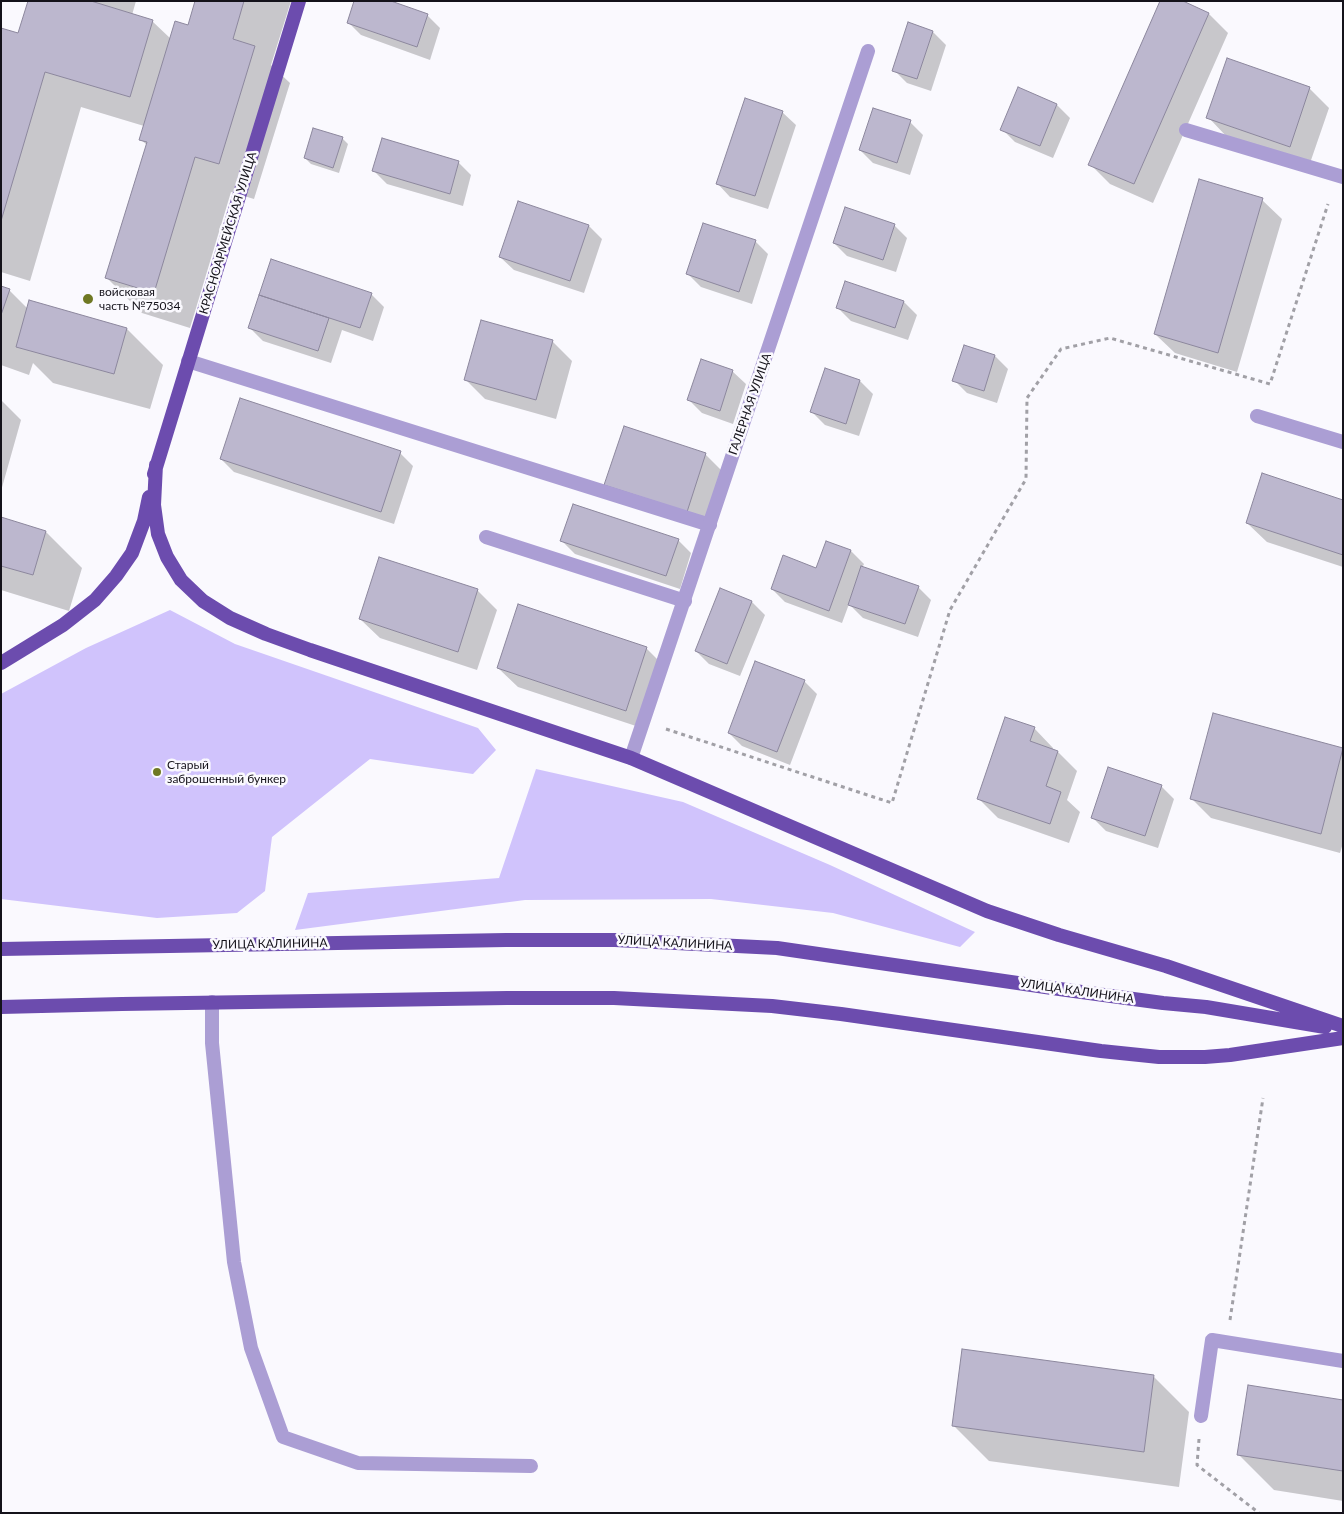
<!DOCTYPE html>
<html>
<head>
<meta charset="utf-8">
<style>
  body { margin:0 }
  #map { position:relative; width:1344px; height:1514px; overflow:hidden; background:#faf9fe; font-family:Lato,sans-serif }
  canvas { display:block }
  .frame { position:absolute; inset:0; border:2px solid #14121a; pointer-events:none }
</style>
</head>
<body>
<div id="map">
<canvas width="1344" height="1514"></canvas>
<div class="frame"></div>
</div>
<script>
const context = document.querySelector('canvas').getContext('2d');
context.lineJoin = 'round';
function fillPath(path, color) { context.fillStyle = color; context.fill(path, 'evenodd'); }
const poly = rows => new Path2D(rows.map(r => 'M' + r).join(''));
function stroke(path, color, width, dash) { context.strokeStyle = color; context.lineWidth = width; context.lineCap = dash ? 'butt' : 'round'; context.setLineDash(dash || []); context.stroke(path); }
function label(font, color, halo, rows, align = 'center') {
  context.font = font + ' Lato,sans-serif'; context.lineWidth = 5; context.setLineDash([]); context.textBaseline = 'middle'; context.strokeStyle = halo; context.fillStyle = color; for (const [text, x, y, turn = 0] of rows) {
    context.save(); context.translate(x, y); context.rotate((+turn || 0) * Math.PI / 180); context.textAlign = isNaN(turn) ? turn : align; if (halo) context.strokeText(text, 0, 0); context.fillText(text, 0, 0); context.restore();
  }
}
const green = poly([
  [170,610,235,644,478,728,496,750,473,774,370,759,272,837,265,891,237,913,157,918,1,899,1,694,86,648],
  [536,769,683,802,830,865,975,932,960,947,833,913,711,899,525,900,295,930,308,893,499,878]
]);
const shadow = poly([
  [29,1,136,1,132,15,152,21,171,39,188,27,196,1,291,1,271,65,290,83,254,199,231,192,190,328,142,313,106,277,147,145,140,139,144,126,81,107,30,281,1,272,1,29,19,35],
  [1209,14,1228,33,1153,203,1110,184,1090,164],
  [427,15,440,28,430,60,361,35,348,22],
  [933,32,946,45,931,91,907,83,894,70],
  [1309,88,1329,108,1309,166,1227,137,1208,117],
  [1057,105,1070,118,1053,158,1015,142,1002,129],
  [782,112,796,125,768,209,730,197,717,183],
  [910,122,923,135,910,175,873,163,860,150],
  [342,138,348,144,339,173,311,164,305,158],
  [458,162,471,175,463,206,387,184,374,171],
  [1262,200,1282,219,1237,372,1175,353,1155,334],
  [894,225,907,238,896,272,847,256,834,243],
  [589,226,602,239,584,293,514,270,500,257],
  [755,241,768,254,752,304,701,287,688,274],
  [272,261,371,294,384,307,373,341,342,330,331,363,263,341,250,328],
  [846,283,904,302,917,315,908,340,851,321,838,308],
  [1,287,9,290,28,309,127,329,163,365,150,409,53,383,33,363,29,375,1,365],
  [552,341,572,361,556,419,485,399,465,379],
  [995,356,1008,369,997,403,967,393,954,380],
  [732,371,746,384,733,424,702,413,689,400],
  [860,381,873,394,859,436,825,425,812,412],
  [1,400,21,420,1,491],
  [400,453,413,466,394,524,234,472,221,459],
  [705,454,725,474,706,530,625,504],
  [1343,501,1343,567,1267,542,1247,523],
  [1,518,46,532,82,568,69,611,1,590],
  [678,540,691,553,680,589,575,554,562,541],
  [851,551,864,564,862,568,918,587,931,600,918,637,863,618,849,604,842,623,785,602,772,589,817,569],
  [477,590,497,610,477,670,380,638,360,619],
  [721,590,752,602,765,615,740,676,709,664,696,651],
  [646,648,666,668,645,729,518,687,498,668],
  [804,681,817,694,790,765,742,746,729,733],
  [1214,715,1343,750,1343,843,1340,853,1211,818,1192,799],
  [1034,728,1053,748,1053,750,1058,752,1077,771,1067,800,1080,812,1069,843,998,818,978,798],
  [1161,786,1174,799,1158,848,1106,831,1092,817],
  [1153,1376,1189,1412,1179,1487,989,1461,953,1425],
  [1343,1401,1343,1501,1274,1490,1238,1454]
]);
const building = poly([
  [28,1,91,1,153,20,130,97,45,72,1,221,1,28,18,33,28,1],
  [195,1,244,1,233,39,255,46,219,164,195,157,154,293,105,278,147,142,139,140,175,21,188,25,195,1],
  [354,1,391,1,428,14,417,47,347,23,354,1],
  [1160,1,1183,1,1209,13,1134,184,1088,165,1160,1],
  [908,22,933,31,917,79,892,71,908,22],
  [1227,58,1310,87,1290,147,1206,118,1227,58],
  [1018,87,1057,104,1040,146,1000,130,1018,87],
  [745,98,783,111,755,196,716,184,745,98],
  [873,108,911,120,897,163,859,150,873,108],
  [313,128,343,137,333,168,304,158,313,128],
  [382,138,459,161,450,194,372,171,382,138],
  [1199,179,1263,198,1218,353,1154,334,1199,179],
  [518,201,589,225,570,281,499,257,518,201],
  [845,207,895,224,883,260,833,243,845,207],
  [703,223,756,240,739,292,686,274,703,223],
  [271,259,372,293,360,328,259,295,271,259],
  [845,281,904,301,895,328,836,308,845,281],
  [1,286,10,289,1,315,1,286],
  [259,295,329,318,318,351,248,328,259,295],
  [29,300,127,328,114,374,16,347,29,300],
  [481,320,553,340,536,400,464,380,481,320],
  [964,345,995,355,984,391,952,381,964,345],
  [701,359,733,370,720,411,687,400,701,359],
  [825,368,860,380,846,424,810,412,825,368],
  [240,398,401,451,381,512,220,459,240,398],
  [624,426,706,453,687,512,604,485,624,426],
  [1262,473,1343,500,1343,555,1246,523,1262,473],
  [573,504,679,539,666,576,560,541,573,504],
  [1,517,46,531,33,575,1,566,1,517],
  [826,541,851,550,829,611,771,589,783,555,816,568,826,541],
  [379,557,478,589,458,652,359,619,379,557],
  [861,566,919,586,905,624,848,605,861,566],
  [720,588,752,601,727,664,695,651,720,588],
  [518,604,647,647,626,711,497,668,518,604],
  [755,661,805,680,777,752,728,733,755,661],
  [1213,713,1343,748,1321,834,1190,799,1213,713],
  [1005,717,1035,727,1030,741,1058,751,1046,786,1061,792,1050,824,977,799,1005,717],
  [1108,767,1162,785,1145,836,1091,818,1108,767],
  [962,1349,1154,1375,1144,1452,952,1426,962,1349],
  [1248,1385,1343,1400,1343,1471,1237,1455,1248,1385]
]);
const path = poly([
  [666,729,892,803,950,610,1026,479,1027,398,1061,349,1110,338,1270,384,1328,204],
  [1230,1320,1263,1098],
  [1199,1439,1197,1465,1259,1513]
]);
const service = poly([
  [1186,130,1343,177],
  [188,361,710,525],
  [1257,416,1343,442],
  [486,537,685,601],
  [212,1002,212,1043,234,1262,251,1348,283,1437,358,1463,531,1466],
  [1201,1416,1212,1340,1343,1361]
]);
const minor = poly([
  [631,758,868,51]
]);
const primary = poly([
  [156,465,154,505,158,534,167,557,181,580,203,601,230,618,266,634,310,650,631,758,987,911,1059,935,1166,966,1343,1026],
  [154,474,299,1],
  [1,663,63,625,95,600,116,576,132,553,144,521,149,497],
  [1,949,506,940,615,940,777,948,1052,988,1163,1003,1206,1007,1325,1027],
  [1,1007,122,1004,507,998,614,998,772,1006,841,1014,1101,1051,1159,1057,1205,1057,1230,1055,1343,1038]
]);
const markers = [
  [88,299,6,"#6f7823"],
  [157,772,5,"#6f7823"]
];
const streetNames = [
  ["КРАСНОАРМЕЙСКАЯ УЛИЦА",228,233,-73],
  ["ГАЛЕРНАЯ УЛИЦА",750,404,-71],
  ["УЛИЦА КАЛИНИНА",675,943,3],
  ["УЛИЦА КАЛИНИНА",270,944,-1],
  ["УЛИЦА КАЛИНИНА",1077,991,8]
];
const poiNames = [
  ["войсковая",99,292],
  ["часть №75034",99,306],
  ["Старый",167,765],
  ["заброшенный бункер",167,779]
];
fillPath(green, '#d0c3fc');
fillPath(shadow, '#0003');
fillPath(building, '#bcb7ce');
stroke(building, '#8c879d', 1);
stroke(path, '#a1a0a6', 3, [4, 4]);
stroke(service, '#ab9ed4', 14);
stroke(minor, '#ab9ed4', 14);
stroke(primary, '#6c4cae', 14);
for (const [x, y, r, color] of markers) { const dot = new Path2D(); dot.arc(x, y, r, 0, 2 * Math.PI); context.fillStyle = color; context.fill(dot); stroke(dot, '#faf9fe', 2); }
label('12px', '#14121a', '#faf9fe', streetNames);
label('12px', '#14121a', '#faf9fe', poiNames, 'left');
</script>
</body>
</html>
